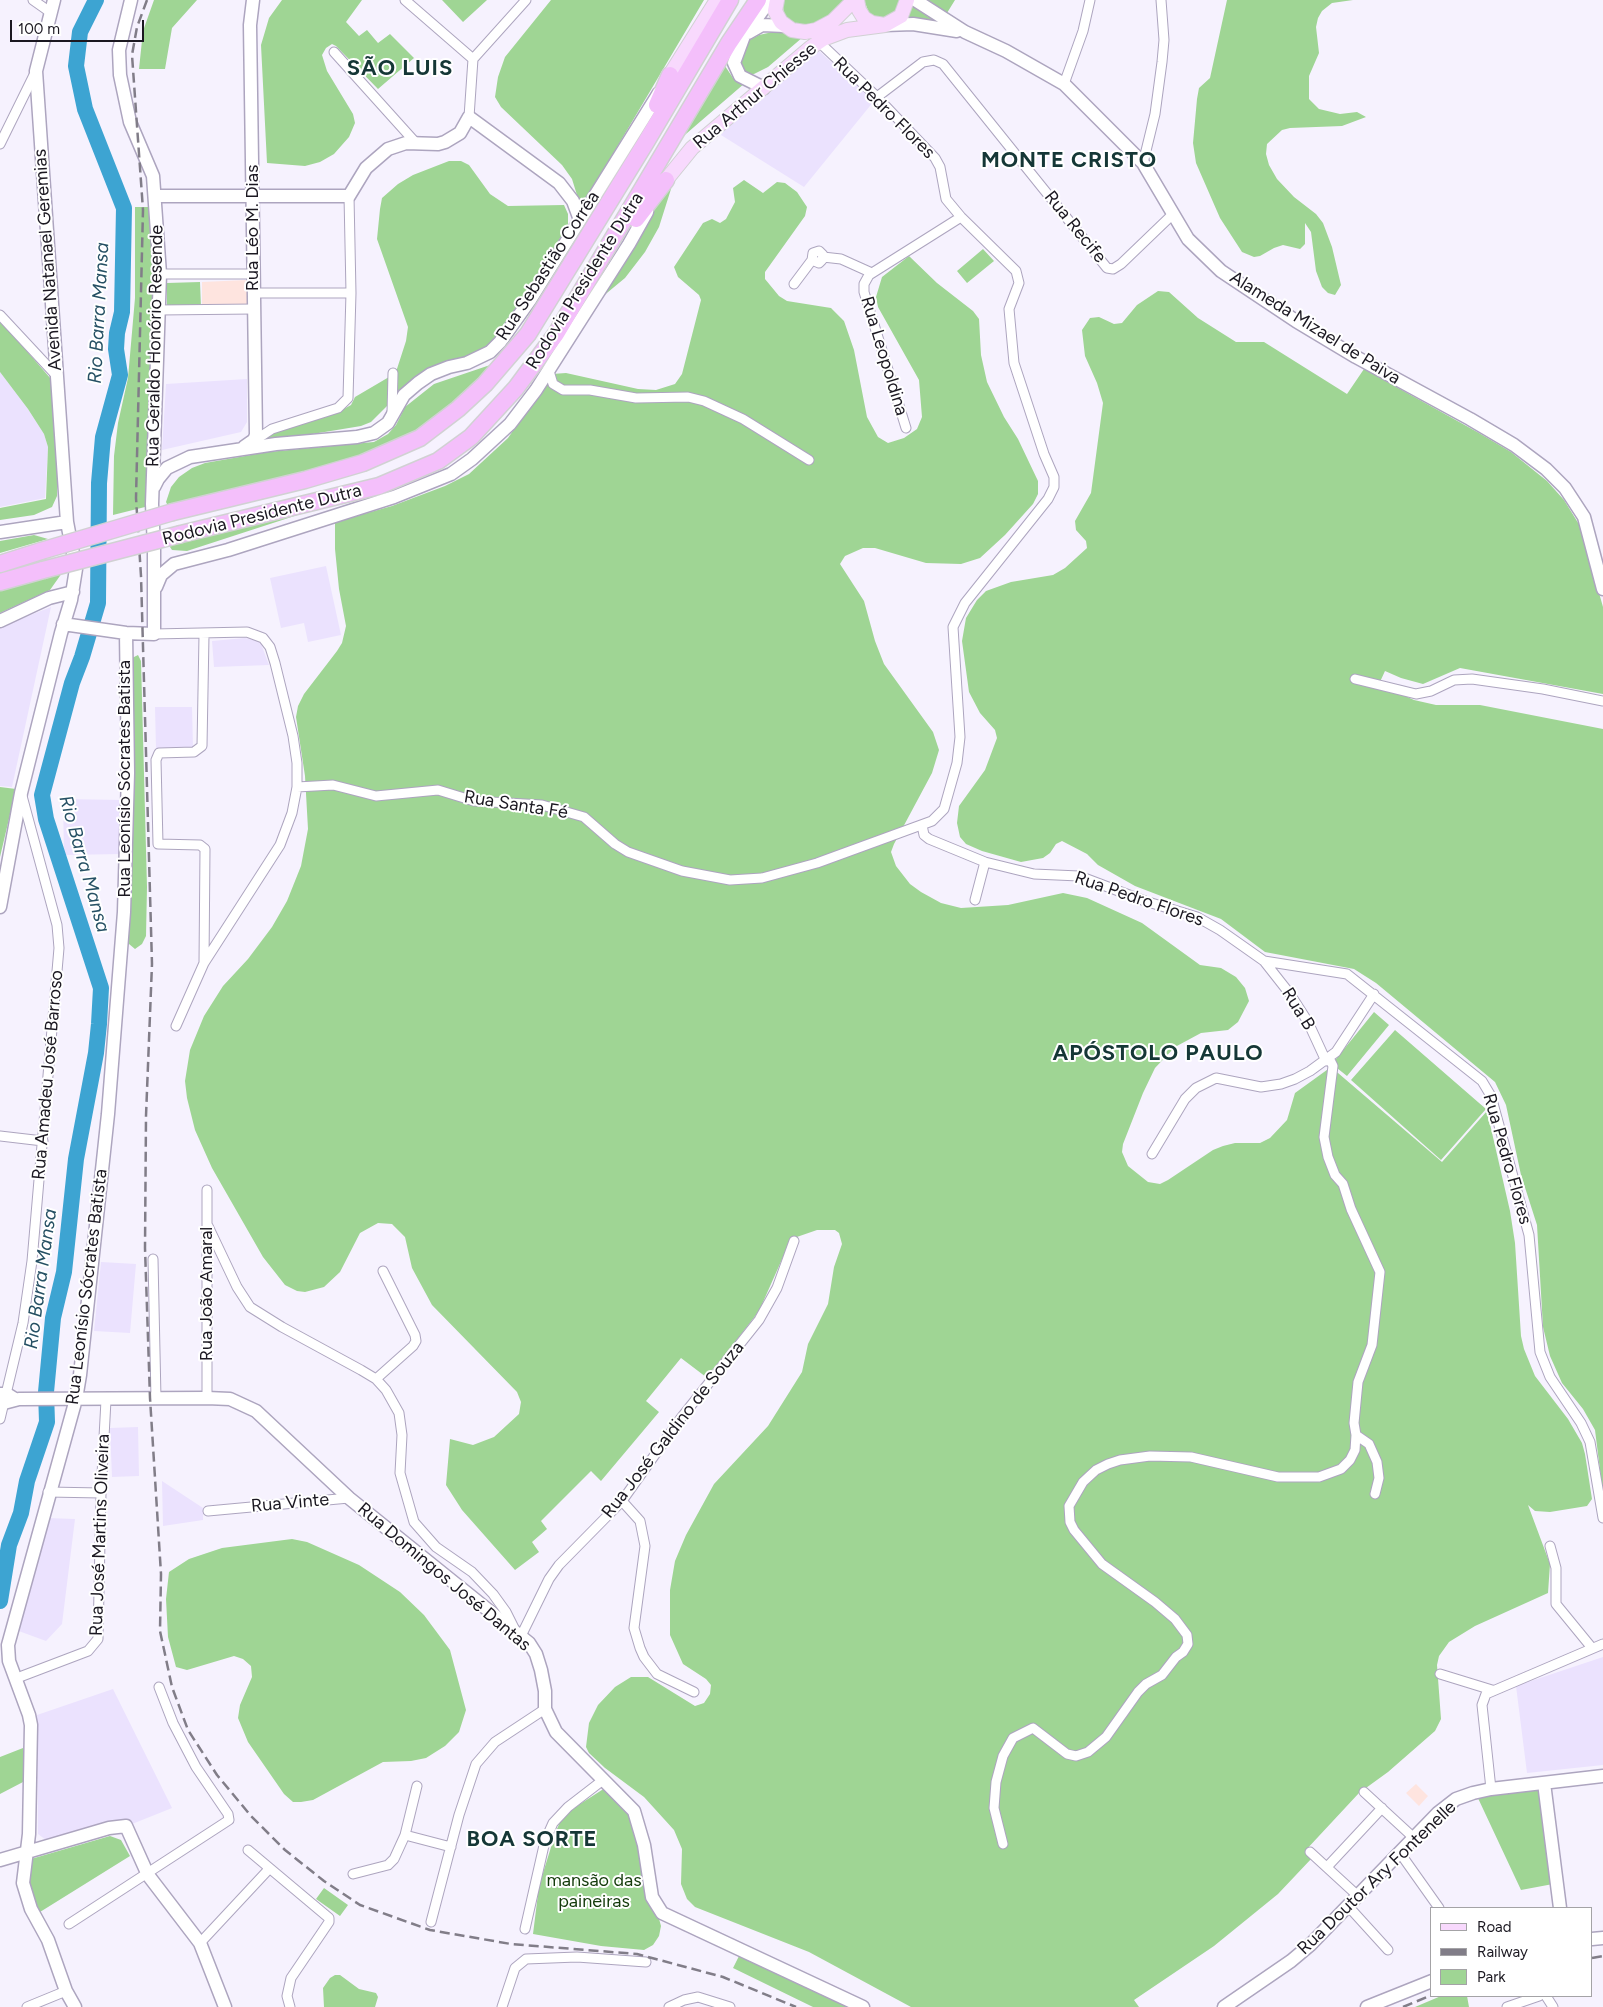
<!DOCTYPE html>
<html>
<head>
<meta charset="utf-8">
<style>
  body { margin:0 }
  #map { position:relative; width:1603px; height:2007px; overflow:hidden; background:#f6f2fe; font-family:Figtree,sans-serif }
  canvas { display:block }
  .legend { position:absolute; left:1430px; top:1907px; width:162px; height:90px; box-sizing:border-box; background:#fff; border:1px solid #a4a3a6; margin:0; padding:6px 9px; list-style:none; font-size:15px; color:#1b1821 }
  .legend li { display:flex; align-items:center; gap:10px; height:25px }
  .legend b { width:25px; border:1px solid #a4a3a6 }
  .scale { position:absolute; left:10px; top:20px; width:134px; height:22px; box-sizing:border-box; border:2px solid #1b1821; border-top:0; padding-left:6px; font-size:15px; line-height:18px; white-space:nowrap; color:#1b1821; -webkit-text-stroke:4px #fff; paint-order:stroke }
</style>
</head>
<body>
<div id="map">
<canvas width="1603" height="2007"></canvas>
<ul class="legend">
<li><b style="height:6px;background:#f8d9fd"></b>Road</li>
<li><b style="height:6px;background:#817d88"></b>Railway</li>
<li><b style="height:14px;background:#9fd594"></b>Park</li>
</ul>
<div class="scale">100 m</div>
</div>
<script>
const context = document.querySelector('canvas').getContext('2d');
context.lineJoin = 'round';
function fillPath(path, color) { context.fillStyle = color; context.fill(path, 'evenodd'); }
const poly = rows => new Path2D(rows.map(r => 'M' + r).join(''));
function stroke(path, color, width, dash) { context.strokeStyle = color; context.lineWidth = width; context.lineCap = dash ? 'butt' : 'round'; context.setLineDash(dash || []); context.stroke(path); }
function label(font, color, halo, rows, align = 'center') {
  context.font = font + ' Figtree,sans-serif'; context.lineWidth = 4; context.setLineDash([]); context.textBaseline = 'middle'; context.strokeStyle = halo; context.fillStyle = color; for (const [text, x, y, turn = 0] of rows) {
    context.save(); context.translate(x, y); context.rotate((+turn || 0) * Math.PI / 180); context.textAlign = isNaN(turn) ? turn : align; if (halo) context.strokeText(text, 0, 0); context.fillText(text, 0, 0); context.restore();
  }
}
const built = poly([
  [818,50,874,101,804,187,721,135,734,115],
  [0,372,28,409,44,434,48,447,45,498,0,507],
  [247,379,247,422,241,432,162,450,166,384],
  [326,566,341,635,308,642,304,623,281,628,270,578],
  [51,607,12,787,0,786,0,627],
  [245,638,260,641,269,665,214,667,212,641],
  [155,707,192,707,193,748,156,749],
  [63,799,123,800,122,854,64,855],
  [101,1262,136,1264,130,1333,94,1331],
  [138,1427,139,1476,112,1477,110,1428],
  [162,1481,203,1508,203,1520,163,1526],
  [47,1518,75,1519,62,1624,46,1641,16,1630],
  [1603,1657,1603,1765,1527,1773,1516,1686],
  [113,1689,172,1808,132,1824,116,1823,46,1840,38,1834,37,1715]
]);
const education = poly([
  [247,280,247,304,202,307,202,282],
  [1416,1784,1428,1796,1419,1806,1406,1793]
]);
const green = poly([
  [154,0,197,0,172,28,165,69,139,69,143,31],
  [282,0,362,0,346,22,359,36,367,30,378,43,390,34,414,58,378,89,336,46,332,44,326,48,322,55,327,71,353,114,355,123,349,137,334,154,320,162,305,166,267,163,261,45,269,18],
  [442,0,487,0,463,22],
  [551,0,704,0,581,208,572,179,562,165,501,107,495,97,498,77,505,57],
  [782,0,847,0,834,14,813,28,792,25,784,14],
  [864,0,901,0,900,7,892,17,880,19,869,13],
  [927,0,955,0,947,13],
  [1227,0,1353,0,1332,3,1322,11,1318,18,1316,27,1319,53,1309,76,1309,99,1319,109,1340,114,1357,112,1366,117,1342,126,1290,128,1282,130,1267,144,1266,154,1269,165,1277,179,1294,197,1316,214,1323,223,1332,247,1341,285,1335,295,1328,293,1322,287,1316,271,1311,232,1305,223,1305,244,1300,249,1283,245,1274,248,1260,256,1254,257,1242,252,1220,218,1196,163,1193,143,1197,99,1199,88,1210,78],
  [912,4,924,14,935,21,905,20],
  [777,31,803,37,768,67,754,74,747,74,739,67,748,41,759,35],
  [725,66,733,78,745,83,672,146],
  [449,161,461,161,469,165,490,194,508,206,564,205,568,214,568,225,515,312,491,345,402,390,396,396,395,375,406,341,408,327,377,239,380,209,382,198,398,184,413,175],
  [672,176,671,189,659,227,645,252,625,278,596,302],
  [744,180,763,193,777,182,785,183,797,192,807,207,805,216,765,272,765,279,779,296,787,301,831,308,844,321,854,350,867,417,878,437,888,443,904,438,917,429,922,417,919,380,878,307,876,297,882,277,909,256,937,283,973,311,979,319,981,355,987,382,1004,417,1018,439,1038,481,1038,494,1033,504,1005,535,980,558,961,564,926,563,875,548,863,548,845,556,840,564,864,601,875,641,884,664,933,732,939,750,932,773,894,844,891,852,896,866,910,884,921,892,941,903,961,908,1008,905,1063,893,1087,898,1142,923,1200,965,1221,968,1236,977,1245,988,1249,1001,1238,1022,1228,1030,1201,1033,1175,1047,1155,1068,1143,1093,1123,1144,1122,1152,1128,1166,1148,1182,1160,1184,1168,1180,1213,1150,1223,1146,1235,1143,1260,1143,1270,1138,1287,1120,1295,1093,1331,1067,1442,1162,1487,1111,1510,1211,1515,1243,1521,1336,1524,1349,1535,1376,1568,1419,1582,1443,1585,1454,1592,1499,1587,1506,1550,1512,1535,1511,1528,1505,1550,1564,1548,1593,1475,1626,1449,1642,1439,1656,1437,1665,1441,1719,1435,1731,1388,1772,1359,1793,1305,1851,1312,1858,1278,1894,1214,1946,1134,2000,1139,2007,911,2007,809,1952,695,1907,687,1899,681,1884,682,1849,674,1830,644,1797,605,1768,589,1753,586,1747,589,1723,598,1705,615,1687,631,1677,648,1677,695,1706,704,1703,710,1694,711,1685,706,1679,683,1664,670,1635,670,1590,675,1561,686,1535,714,1484,768,1426,802,1372,808,1344,828,1304,834,1267,842,1244,839,1233,835,1230,817,1230,791,1239,759,1311,725,1355,706,1377,681,1358,646,1401,659,1412,601,1481,591,1471,541,1521,547,1529,532,1542,539,1552,515,1570,462,1510,446,1485,450,1439,473,1445,494,1437,519,1414,521,1402,517,1392,432,1305,412,1268,405,1237,392,1224,378,1223,360,1233,340,1272,324,1287,305,1292,297,1291,285,1285,263,1257,212,1168,195,1130,187,1098,185,1081,190,1050,204,1016,223,986,248,959,272,927,287,901,301,866,308,829,305,776,296,717,298,706,304,694,337,651,342,643,346,626,339,589,335,549,335,522,392,506,445,486,469,474,508,438,552,374,566,373,638,389,656,390,675,384,682,374,701,300,699,295,678,277,674,267,703,223,712,219,720,223,726,219,735,202,733,188],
  [135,207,150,207,154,282,145,507,113,515,114,456,118,423,128,378,135,298],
  [983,249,994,261,967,283,957,271],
  [200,282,201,307,167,308,167,283],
  [1158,291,1169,292,1198,318,1236,342,1264,342,1347,394,1364,369,1479,433,1511,452,1547,481,1564,500,1580,526,1603,607,1603,694,1460,668,1423,684,1401,678,1385,671,1379,684,1414,700,1436,705,1480,705,1603,729,1603,1494,1595,1430,1583,1409,1562,1383,1550,1356,1543,1327,1537,1225,1521,1175,1506,1105,1495,1082,1376,983,1354,969,1265,952,1221,919,1135,886,1098,865,1087,854,1062,841,1056,844,1050,853,1043,858,1021,862,982,851,966,844,960,837,957,823,959,806,985,770,997,738,995,730,980,713,969,692,962,641,966,618,977,600,986,591,1011,582,1053,575,1065,568,1087,548,1086,541,1076,530,1075,521,1091,493,1103,403,1097,383,1085,356,1082,330,1090,318,1099,317,1114,324,1122,323,1137,305],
  [0,320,51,379,58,466,57,496,52,507,34,515,0,520,0,508,46,499,48,447,44,434,28,409,0,372],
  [496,363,464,397,408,437,355,460,168,506,166,502,171,487,179,477,192,468,205,463,268,452,374,442,388,434,396,425,405,407,434,384],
  [389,377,387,406,371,422,361,426,264,442,272,433,342,410,351,405,355,397],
  [316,509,187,551,172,550,170,547,171,543],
  [34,535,48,539,0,553,0,541],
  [62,573,50,590,0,613,0,589],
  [138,655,141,661,147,887,146,936,142,944,135,949,129,944,129,937,132,658],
  [0,787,16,789,0,857],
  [1374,1012,1389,1025,1347,1076,1332,1064],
  [1395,1030,1486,1109,1441,1160,1351,1080],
  [292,1539,307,1542,359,1565,400,1592,424,1615,450,1650,466,1710,459,1732,445,1746,426,1758,411,1761,383,1762,313,1800,301,1802,293,1802,284,1794,248,1742,238,1718,240,1705,252,1677,251,1666,243,1659,234,1656,187,1670,176,1667,168,1637,166,1599,169,1572,189,1559,222,1548],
  [23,1748,23,1782,0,1794,0,1757],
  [605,1788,628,1807,661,1926,659,1936,653,1945,644,1950,601,1946,533,1934,539,1886,556,1831,562,1818,577,1806],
  [1542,1788,1553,1884,1521,1890,1477,1796],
  [110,1836,121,1840,130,1856,40,1912,28,1885,31,1859],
  [324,1888,348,1905,340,1916,316,1899],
  [740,1954,852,2007,813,2007,733,1968],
  [335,1975,340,1975,359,1989,376,1993,378,1997,375,2007,324,2007,323,1988,330,1978],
  [1441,1996,1467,1996,1469,2007,1415,2007]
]);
const river = poly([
  [0,1601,9,1545,21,1513,27,1481,47,1422,46,1392,53,1318,64,1272,76,1159,96,1053,99,1024,101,988,46,819,42,795,72,683,82,657,98,603,99,483,103,437,120,375,116,349,117,333,122,312,124,208,85,109,76,66,80,32,96,0]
]);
const street = poly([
  [33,0,50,12],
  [405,0,473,59],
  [334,52,415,142],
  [1064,84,1083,31,1090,0],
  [877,97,923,62,934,60,943,64,1107,268,1113,269,1121,264,1173,214],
  [469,117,473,59,526,0],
  [0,144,36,71],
  [1143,163,1155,114,1162,62,1164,40,1161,0],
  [823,257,841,259,872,273],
  [160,274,253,274],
  [794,284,812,260,813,253,819,251,823,255,822,260,819,263,812,260],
  [254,293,351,293],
  [159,310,254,309],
  [0,315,55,374],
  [549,371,553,384,563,390,590,390,636,398,688,397,704,401,743,419,809,460],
  [392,413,393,373],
  [906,428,864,292,864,284,869,275,961,217],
  [254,441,272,429,338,408,348,398,351,293,349,196],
  [154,634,247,632,263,638,270,647,275,663,293,736,297,763,297,787,292,813,280,845,204,963,176,1026],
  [204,635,202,746,194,752,159,753,156,760,158,844,200,845,205,849,204,963],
  [1355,679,1416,694,1431,691,1454,680,1472,679,1543,689,1603,701],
  [297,787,333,785,376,796,438,790,474,801,542,805,584,817,615,844,628,852,682,871,730,880,762,878,817,863,932,821,944,809,957,763,960,737,953,627,965,603,1048,499,1054,487,1054,477,1044,454,1014,363,1009,309,1019,283,1016,271,961,217,946,199,940,167,935,158,877,97,819,42],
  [922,825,924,835,929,839,985,862,1034,874,1079,876,1145,901,1197,917,1220,930,1264,961,1347,974,1482,1081,1491,1096,1529,1235,1540,1352,1550,1377,1581,1423,1590,1442,1603,1518],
  [975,900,985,862],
  [1264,961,1290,994,1308,1022,1326,1061],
  [0,1136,43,1141],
  [1152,1154,1185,1099,1196,1088,1216,1078,1261,1087,1281,1084,1295,1079,1310,1071,1336,1052,1374,994],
  [207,1190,207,1398],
  [208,1226,237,1287,250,1307,282,1327,361,1370,376,1379,386,1390,399,1413,402,1435,400,1473,414,1522,436,1547,472,1572,493,1594,506,1612,515,1630],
  [153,1259,156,1398],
  [376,1379,413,1346,416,1341,415,1335,383,1271],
  [0,1419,23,1323,32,1261,59,948,57,925,22,796],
  [1356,1435,1369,1444,1377,1462,1379,1478,1375,1494],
  [48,1492,101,1493],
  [622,1501,640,1521,645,1546,634,1628,640,1648,644,1657,657,1674,694,1692],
  [208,1511,349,1498],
  [1550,1546,1556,1568,1556,1604,1592,1648],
  [521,1636,549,1579,559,1565,622,1501,681,1418,759,1320,777,1288,794,1241],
  [1440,1674,1492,1690],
  [17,1678,88,1651,98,1639,101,1493,106,1400],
  [1491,1789,1482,1705,1486,1694,1603,1644],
  [1364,1792,1414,1838],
  [405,1835,451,1847],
  [1003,1844,994,1808,996,1782,1003,1756,1013,1738,1033,1728,1067,1754,1076,1756,1088,1752,1106,1737,1138,1692,1146,1684,1162,1675,1176,1657,1183,1652,1188,1644,1187,1635,1175,1619,1155,1602,1102,1564,1074,1530,1070,1522,1069,1506,1083,1482,1096,1470,1108,1464,1120,1460,1150,1456,1191,1457,1278,1477,1319,1477,1341,1469,1350,1460,1355,1450,1356,1435,1354,1423,1358,1382,1372,1345,1380,1272,1351,1209,1343,1184,1335,1175,1328,1157,1324,1137,1333,1066,1329,1058],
  [248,1850,329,1918,329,1922,291,1978,287,1996,290,2007],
  [1310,1852,1358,1896],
  [1400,1853,1439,1908],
  [1327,1867,1382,1808],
  [353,1874,388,1865,394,1859,405,1835,417,1786],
  [1348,1906,1388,1950],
  [431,1922,459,1815,476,1764,495,1742,545,1709],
  [69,1924,229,1820,228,1814,196,1767,173,1723,159,1687],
  [525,1929,545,1841,553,1823,568,1807,603,1780],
  [200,1943,269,1869],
  [1546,1996,1553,2007],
  [27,2007,66,1991],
  [502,2007,515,1968,526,1959,577,1957,646,1962],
  [669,2007,684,2000,698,1997,730,2007],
  [1507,2007,1539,1996]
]);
const secondary = poly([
  [915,0,965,32,1006,51,1064,84,1143,163,1188,239,1221,271,1296,321,1356,357,1470,419,1514,445,1546,469,1565,488,1584,517,1603,589],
  [885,25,913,24,957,31],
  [748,33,762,25,785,26],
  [764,88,740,76,734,63,744,36,770,0],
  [156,196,349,196,366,168,388,149,406,143,438,144,445,142,460,133,469,117,559,183,573,201,580,220],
  [244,447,254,440,256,435,250,25,253,0],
  [154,487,158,479,167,468,190,457,276,444,357,437,374,433,388,423,404,395,418,383,431,374,449,367,467,363,490,352,500,342,530,300,659,93],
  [0,532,67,522],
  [156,587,161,575,174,564,228,550,394,497,451,474,472,459,510,424,536,390,629,244,647,212],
  [0,621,49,598,73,592],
  [63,624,126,633,154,634,154,547,152,504,160,274,153,176,130,122,120,75,119,50,131,0],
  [0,907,21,793,61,633,71,600,76,569,67,522,36,71,54,0],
  [0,1394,7,1394,15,1399],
  [0,1404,19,1399,207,1398,230,1399,256,1411,349,1498,529,1643,536,1654,541,1670,545,1691,545,1709,556,1732,634,1811,644,1845,652,1897,662,1913,863,2007],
  [1544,1783,1560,1908],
  [0,1860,109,1828,126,1826,148,1875,200,1943,225,2007],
  [1592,1939,1603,1938],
  [75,2007,66,1991,48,1940,31,1909,23,1883,29,1834,31,1725,29,1715,9,1661,8,1645,76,1399,80,1375,108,1114,124,912,128,773,126,633],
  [1224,2007,1291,1961,1310,1945,1438,1813,1456,1799,1473,1793,1491,1789,1603,1776],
  [1367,2007,1432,1981]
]);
const primary = poly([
  [777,0,775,11,781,22,792,30,805,32,816,30,833,21,854,0],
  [857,0,859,10,864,18,872,23,885,25,901,16,907,0],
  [670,75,717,0],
  [666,180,692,148,810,48,823,39,847,30,885,25]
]);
const highway = poly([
  [657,105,670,75],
  [636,219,666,180],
  [173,512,305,480,363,463,420,438,458,409,485,384,528,334,646,142,730,0],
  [181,534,379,486,438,461,471,437,516,388,556,334,729,43,758,0],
  [0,564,41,551],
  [0,582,43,570]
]);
const rail = poly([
  [147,0,137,27,132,55,143,210,136,498,141,576,152,964,146,1116,145,1248,150,1398,161,1574,160,1631,172,1687,188,1730,217,1775,251,1816,285,1850,324,1881,360,1905,430,1930,511,1944,637,1954,723,1977,796,2007],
  [1592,1958,1603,1956],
  [1403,2007,1432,1995]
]);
const highwayBridge = poly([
  [41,551,173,512],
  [43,570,181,534]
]);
const streetNames = [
  ["Rua Arthur Chiesse",755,96,-40],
  ["Rua Pedro Flores",884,108,45],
  ["Rua Recife",1075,227,51],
  ["Rua Léo M. Dias",253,228,-90],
  ["Avenida Natanael Geremias",48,260,-94],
  ["Rua Sebastião Corrêa",548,266,-57],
  ["Rodovia Presidente Dutra",585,281,-58],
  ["Alameda Mizael de Paiva",1315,328,32],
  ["Rua Geraldo Honório Resende",155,346,-89],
  ["Rua Leopoldina",884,356,73],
  ["Rodovia Presidente Dutra",262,515,-14],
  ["Rua Leonísio Sócrates Batista",125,779,-90],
  ["Rua Santa Fé",516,805,9],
  ["Rua Pedro Flores",1139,899,19],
  ["Rua B",1298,1009,58],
  ["Rua Amadeu José Barroso",48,1075,-85],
  ["Rua Pedro Flores",1507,1159,74],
  ["Rua Leonísio Sócrates Batista",87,1287,-83],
  ["Rua João Amaral",207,1294,-90],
  ["Rua José Galdino de Souza",673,1430,-52],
  ["Rua Vinte",290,1503,-5],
  ["Rua José Martins Oliveira",100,1535,-88],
  ["Rua Domingos José Dantas",444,1577,40],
  ["Rua Doutor Ary Fontenelle",1377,1878,-44]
];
const parkNames = [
  ["mansão das",594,1881],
  ["paineiras",594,1902]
];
const waterNames = [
  ["Rio Barra Mansa",99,313,-87],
  ["Rio Barra Mansa",84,864,74],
  ["Rio Barra Mansa",41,1279,-82]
];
const districtNames = [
  ["SÃO LUIS",400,69],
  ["MONTE CRISTO",1069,161],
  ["APÓSTOLO PAULO",1158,1054],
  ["BOA SORTE",532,1840]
];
fillPath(built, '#ebe2fe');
fillPath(education, '#fee4df');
fillPath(green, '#9fd594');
stroke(river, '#3da4d2', 16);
stroke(street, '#ada5bf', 11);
stroke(secondary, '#ada5bf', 15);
stroke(primary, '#d1d1d3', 16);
stroke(highway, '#d1d1d3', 19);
stroke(street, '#fff', 9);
stroke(secondary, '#fff', 12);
stroke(primary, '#f8d9fd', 14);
stroke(highway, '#f4bffb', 16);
stroke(rail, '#817d88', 2.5, [10, 5]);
stroke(highwayBridge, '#d1d1d3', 19, []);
stroke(highwayBridge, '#f4bffb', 16);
label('18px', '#1b1821', '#fff', streetNames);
label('18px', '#143b0b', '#fff', parkNames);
label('italic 19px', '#265064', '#fff', waterNames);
context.letterSpacing = '1px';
label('bold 22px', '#153736', '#fff', districtNames);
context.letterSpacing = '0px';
</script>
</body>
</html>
